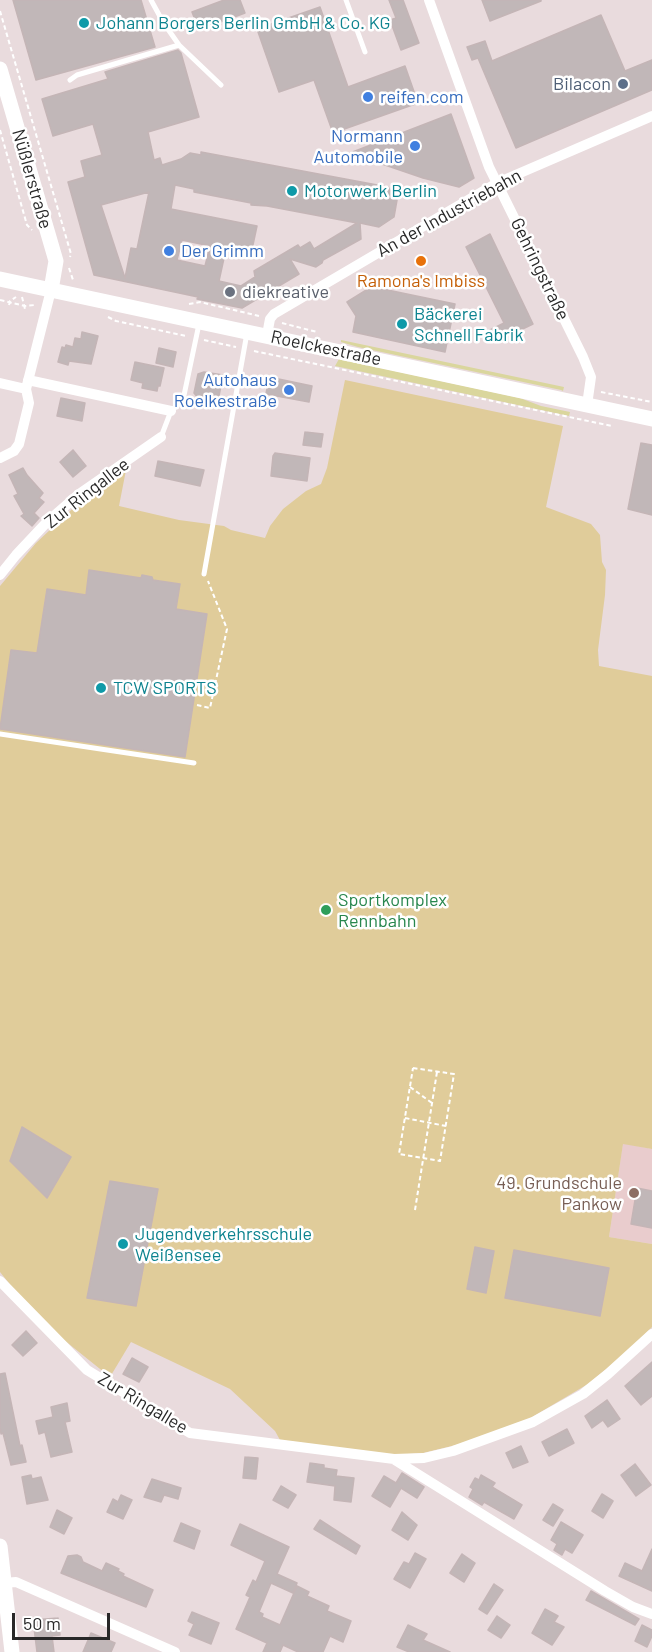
<!DOCTYPE html>
<html>
<head>
<meta charset="utf-8">
<style>
  body { margin:0 }
  #map { position:relative; width:652px; height:1652px; overflow:hidden; background:#e9dbdd; font-family:Barlow,sans-serif }
  canvas { display:block }
  .scale { position:absolute; left:12px; top:1613px; width:98px; height:27px; box-sizing:border-box; border:3px solid #282828; border-top:0; padding-left:8px; font-size:18px; line-height:21px; white-space:nowrap; color:#282828; -webkit-text-stroke:4px #fff; paint-order:stroke }
</style>
</head>
<body>
<div id="map">
<canvas width="652" height="1652"></canvas>
<div class="scale">50 m</div>
</div>
<script>
const context = document.querySelector('canvas').getContext('2d');
context.lineJoin = 'round';
function fillPath(path, color) { context.fillStyle = color; context.fill(path, 'evenodd'); }
const poly = rows => new Path2D(rows.map(r => 'M' + r).join(''));
function stroke(path, color, width, dash) { context.strokeStyle = color; context.lineWidth = width; context.lineCap = dash ? 'butt' : 'round'; context.setLineDash(dash || []); context.stroke(path); }
function label(font, color, halo, rows, align = 'center') {
  context.font = font + ' Barlow,sans-serif'; context.lineWidth = 5; context.setLineDash([]); context.textBaseline = 'middle'; context.strokeStyle = halo; context.fillStyle = color; for (const [text, x, y, turn = 0] of rows) {
    context.save(); context.translate(x, y); context.rotate((+turn || 0) * Math.PI / 180); context.textAlign = isNaN(turn) ? turn : align; if (halo) context.strokeText(text, 0, 0); context.fillText(text, 0, 0); context.restore();
  }
}
const education = poly([
  [623,1143,652,1149,652,1244,609,1237]
]);
const green = poly([
  [341,340,564,387,563,391,561,390,358,347,341,342],
  [339,359,520,398,541,406,570,412,569,416,335,366]
]);
const pitch = poly([
  [345,380,563,426,546,507,591,524,600,535,602,562,606,570,605,595,598,650,599,666,652,676,652,1149,623,1144,609,1237,652,1244,652,1327,628,1351,588,1384,522,1423,485,1438,423,1453,393,1455,280,1440,275,1431,230,1389,131,1342,110,1377,64,1340,32,1312,0,1272,0,586,36,543,85,497,127,465,119,506,179,520,224,526,231,530,265,538,270,526,283,509,306,491,321,484,327,468]
]);
const building = poly([
  [13,0,141,0,155,47,36,80,13,0],
  [224,0,240,0,245,13,199,30,192,12,224,0],
  [389,0,403,0,419,43,401,50,390,20,396,18,389,0],
  [482,0,541,0,541,1,490,21,482,0],
  [320,7,348,87,405,66,418,103,333,133,314,80,279,92,257,29,320,7],
  [601,15,625,71,652,60,652,90,516,148,478,58,472,60,467,47,485,41,492,61,601,15],
  [178,50,181,53,199,117,148,132,154,160,160,158,162,165,181,159,190,153,201,155,201,152,388,187,397,200,394,217,379,227,360,223,361,239,323,260,322,263,316,267,290,259,299,274,242,308,197,299,198,297,94,275,68,182,85,177,81,161,102,155,93,124,53,136,42,99,108,79,105,72,178,50],
  [175,185,194,189,194,192,251,203,251,205,267,206,357,223,314,249,310,242,300,248,298,245,254,271,255,277,241,286,219,281,226,249,251,254,257,226,171,209,175,185],
  [149,192,137,249,131,248,125,278,101,205,149,192],
  [182,240,210,246,205,266,177,260,182,240],
  [451,114,474,178,459,187,423,178,350,153,451,114],
  [490,234,533,324,510,335,509,333,490,342,486,332,504,323,466,247,490,234],
  [376,284,378,288,455,304,445,352,353,332,356,316,347,302,376,284],
  [82,332,98,336,91,364,69,361,68,365,58,362,62,347,65,348,66,345,73,347,75,338,81,339,82,332],
  [159,348,176,352,173,367,156,363,159,348],
  [135,362,164,368,160,386,158,386,157,391,142,388,143,383,131,380,135,362],
  [204,372,223,375,218,401,198,398,194,393,198,374,204,372],
  [269,377,312,386,309,402,266,394,269,377],
  [61,398,85,403,82,421,57,416,61,398],
  [305,432,323,434,321,447,303,445,305,432],
  [641,443,652,445,652,515,628,509,641,443],
  [73,450,86,466,73,477,60,462,73,450],
  [275,453,310,458,307,481,271,476,273,456,275,453],
  [158,461,204,470,200,486,155,476,158,461],
  [23,468,27,475,43,493,39,498,44,502,34,513,39,518,32,526,21,516,24,514,14,496,18,494,9,475,23,468],
  [89,570,141,578,142,575,152,577,153,580,180,584,176,609,207,614,185,757,0,729,11,650,37,653,47,589,86,595,89,570],
  [22,1127,71,1157,47,1198,10,1161,22,1127],
  [110,1181,158,1189,136,1306,87,1298,110,1181],
  [637,1188,652,1191,652,1228,631,1224,637,1188],
  [475,1247,494,1251,486,1293,467,1289,475,1247],
  [514,1250,609,1268,600,1316,505,1298,514,1250],
  [26,1331,37,1343,23,1356,12,1345,26,1331],
  [132,1358,148,1367,139,1382,123,1374,132,1358],
  [652,1362,652,1396,641,1405,625,1386,652,1362],
  [5,1373,20,1446,22,1445,26,1462,11,1465,3,1433,1,1434,0,1427,0,1374,5,1373],
  [607,1400,620,1419,608,1427,603,1420,592,1428,585,1416,607,1400],
  [67,1403,70,1421,65,1422,72,1452,51,1457,45,1432,39,1434,36,1421,53,1417,51,1407,67,1403],
  [567,1429,574,1443,549,1456,542,1442,567,1429],
  [521,1446,528,1462,513,1468,506,1453,521,1446],
  [245,1457,258,1458,256,1479,243,1478,245,1457],
  [310,1463,324,1465,324,1468,337,1470,336,1476,354,1478,351,1502,334,1500,335,1486,307,1482,310,1463],
  [635,1464,651,1485,636,1496,621,1475,635,1464],
  [402,1473,424,1487,417,1498,401,1488,390,1507,372,1496,384,1476,396,1483,402,1473],
  [31,1475,32,1479,41,1477,48,1500,27,1504,22,1477,31,1475],
  [481,1475,495,1483,492,1487,522,1505,514,1519,484,1502,482,1505,469,1497,473,1489,470,1487,475,1478,479,1480,481,1475],
  [152,1479,181,1488,178,1499,164,1495,161,1502,144,1497,152,1479],
  [281,1486,296,1495,288,1508,273,1500,281,1486],
  [602,1494,613,1501,603,1518,592,1511,602,1494],
  [121,1495,132,1500,123,1519,107,1512,113,1499,118,1502,121,1495],
  [553,1504,563,1510,553,1526,543,1520,553,1504],
  [57,1510,72,1518,64,1534,50,1527,57,1510],
  [402,1512,417,1525,408,1540,392,1530,402,1512],
  [320,1520,360,1546,356,1554,314,1529,320,1520],
  [561,1522,583,1535,572,1553,565,1549,562,1555,554,1550,557,1544,551,1540,561,1522],
  [181,1523,200,1531,194,1549,174,1541,181,1523],
  [240,1524,289,1547,277,1574,297,1583,293,1593,271,1583,259,1612,263,1614,262,1617,280,1625,297,1586,309,1592,307,1596,329,1606,327,1611,351,1621,343,1642,330,1636,323,1652,298,1652,283,1645,280,1652,263,1652,267,1643,236,1629,250,1597,246,1595,253,1580,256,1582,265,1561,231,1545,240,1524],
  [652,1549,652,1591,619,1576,625,1563,642,1571,652,1549],
  [415,1553,426,1559,410,1588,394,1579,404,1562,409,1564,415,1553],
  [462,1554,475,1563,464,1582,450,1573,462,1554],
  [77,1555,81,1557,83,1562,102,1571,106,1563,119,1569,118,1571,124,1574,123,1576,153,1590,146,1607,61,1573,68,1556,77,1555],
  [494,1584,503,1590,487,1614,479,1609,494,1584],
  [591,1591,639,1619,635,1625,586,1600,591,1591],
  [545,1609,558,1616,554,1622,564,1627,552,1645,532,1633,545,1609],
  [192,1612,219,1623,211,1644,189,1635,194,1624,188,1621,192,1612],
  [497,1616,510,1625,501,1638,488,1630,497,1616],
  [58,1618,60,1635,52,1636,54,1652,37,1652,33,1620,58,1618],
  [408,1625,427,1634,423,1640,450,1652,409,1652,397,1647,408,1625],
  [642,1625,652,1630,652,1636,647,1647,635,1641,642,1625],
  [91,1633,115,1643,111,1652,83,1652,91,1633]
]);
const path = poly([
  [0,11,71,254,70,257],
  [0,130,27,225,32,230],
  [69,268,73,280],
  [22,297,25,309],
  [0,300,25,306,35,305],
  [189,304,200,302,259,316],
  [9,305,10,301,16,297],
  [108,317,116,321,186,336],
  [282,323,317,332],
  [204,340,236,347],
  [254,351,612,426],
  [601,392,652,402],
  [197,705,210,708,227,629,208,581],
  [413,1068,454,1074,440,1161,399,1154,413,1068],
  [410,1087,432,1103],
  [405,1118,446,1126],
  [415,1210,437,1072]
]);
const lane = poly([
  [151,0,163,22,179,45],
  [346,0,365,52],
  [70,80,77,75,179,45,221,85],
  [161,437,171,411,183,400,199,324],
  [204,574,247,333],
  [0,734,194,763]
]);
const street = poly([
  [429,0,489,167,583,357,591,377,587,405],
  [267,335,270,319,274,314,497,183,652,116],
  [28,380,171,411],
  [0,383,26,389,51,290],
  [0,458,14,451,19,444,29,403,26,389],
  [0,575,16,555,47,522,79,494,161,437],
  [0,1281,87,1370,190,1433,394,1459,424,1458,453,1451,533,1422,583,1394,608,1374,652,1334],
  [395,1460,605,1591,633,1607,652,1614],
  [4,1583,16,1582,175,1652]
]);
const secondary = poly([
  [0,69,56,261,51,290],
  [0,279,652,419],
  [0,1546,12,1652]
]);
const markers = [
  [84,23,6,"#0f9aa8"],
  [623,84,6,"#5c6f8a"],
  [368,97,6,"#3f7fe0"],
  [415,146,6,"#3f7fe0"],
  [292,191,6,"#0f9aa8"],
  [169,251,6,"#3f7fe0"],
  [421,261,6,"#e8710a"],
  [230,292,6,"#6b7280"],
  [402,324,6,"#0f9aa8"],
  [289,390,6,"#3f7fe0"],
  [101,688,6,"#0f9aa8"],
  [326,910,6,"#2e9e5b"],
  [634,1193,6,"#8d6e63"],
  [123,1244,6,"#0f9aa8"]
];
const cultureNames = [
  ["Johann Borgers Berlin GmbH & Co. KG",96,23],
  ["Motorwerk Berlin",304,191],
  ["Bäckerei",414,314],
  ["Schnell Fabrik",414,335],
  ["TCW SPORTS",113,688],
  ["Jugendverkehrsschule",135,1234],
  ["Weißensee",135,1255]
];
const serviceNames = [
  ["Bilacon",611,84]
];
const shopNames = [
  ["reifen.com",380,97],
  ["Normann",403,136,"right"],
  ["Automobile",403,157,"right"],
  ["Der Grimm",181,251],
  ["Autohaus",277,380,"right"],
  ["Roelkestraße",277,401,"right"]
];
const streetNames = [
  ["Nüßlerstraße",32,179,74],
  ["An der Industriebahn",449,213,-29],
  ["Gehringstraße",540,269,64],
  ["Roelckestraße",326,348,12],
  ["Zur Ringallee",87,493,-38],
  ["Zur Ringallee",143,1403,31]
];
const foodNames = [
  ["Ramona's Imbiss",421,281]
];
const worshipNames = [
  ["diekreative",242,292]
];
const leisureNames = [
  ["Sportkomplex",338,900],
  ["Rennbahn",338,921]
];
const educationNames = [
  ["49. Grundschule",622,1183],
  ["Pankow",622,1204]
];
fillPath(education, '#e9cccd');
fillPath(green, '#dad69d');
fillPath(pitch, '#e0cc9a');
fillPath(building, '#c1b7b8');
stroke(building, '#c4b5b6', 1.5);
stroke(path, '#fff', 2, [4.5, 3]);
stroke(lane, '#fff', 5);
stroke(street, '#fff', 10);
stroke(secondary, '#fff', 15);
for (const [x, y, r, color] of markers) { const dot = new Path2D(); dot.arc(x, y, r, 0, 2 * Math.PI); context.fillStyle = color; context.fill(dot); stroke(dot, '#fff', 2); }
label('18px', '#0d838f', '#fff', cultureNames, 'left');
label('18px', '#4e5e75', '#fff', serviceNames, 'right');
label('18px', '#366cbe', '#fff', shopNames, 'left');
label('18px', '#282828', '#fff', streetNames);
label('18px', '#c56008', '#fff', foodNames);
label('18px', '#5b616d', '#fff', worshipNames, 'left');
label('18px', '#27864d', '#fff', leisureNames, 'left');
label('18px', '#785e54', '#fff', educationNames, 'right');
</script>
</body>
</html>
